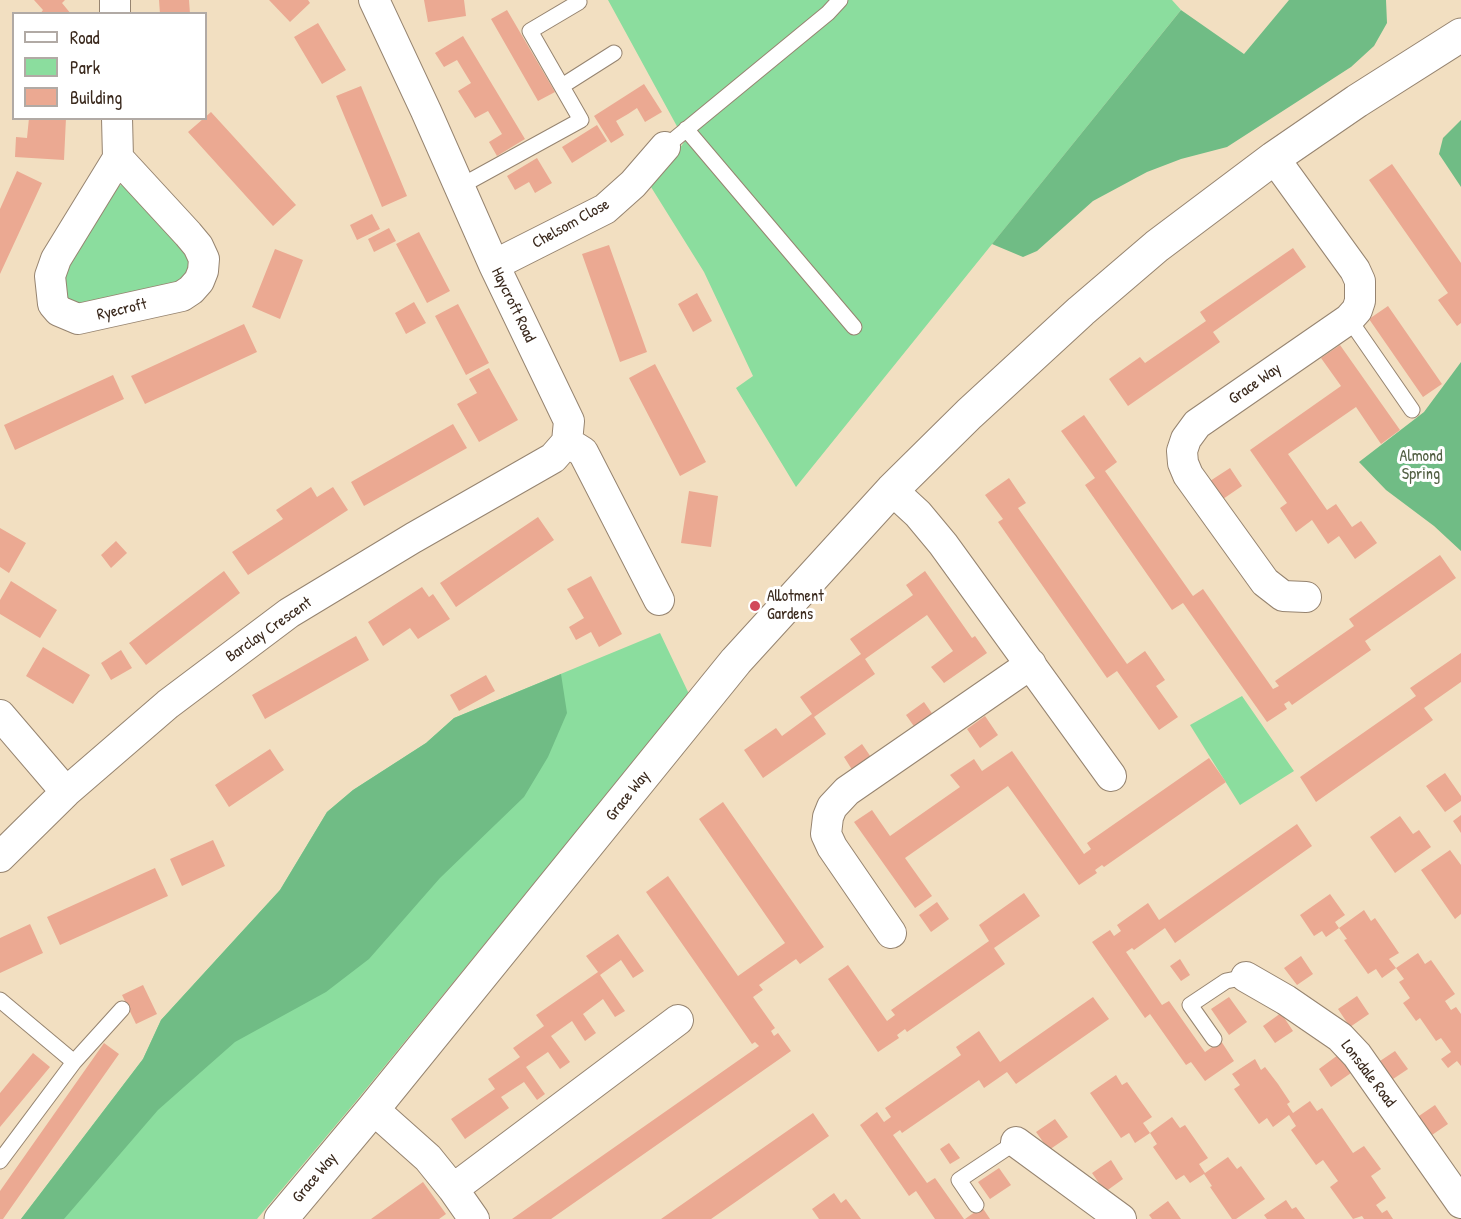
<!DOCTYPE html>
<html>
<head>
<meta charset="utf-8">
<style>
  body { margin:0 }
  #map { position:relative; width:1461px; height:1219px; overflow:hidden; background:#f2dfc1; font-family:"Patrick Hand",sans-serif }
  canvas { display:block }
  .legend { position:absolute; left:12px; top:12px; width:195px; height:108px; box-sizing:border-box; background:#fff; border:2px solid #b1aaa5; margin:0; padding:8px 10px; list-style:none; font-size:18px; color:#3b2a1e }
  .legend li { display:flex; align-items:center; gap:12px; height:30px }
  .legend b { width:30px; border:2px solid #b1aaa5 }
</style>
</head>
<body>
<div id="map">
<canvas width="1461" height="1219"></canvas>
<ul class="legend">
<li><b style="height:8px;background:#fff"></b>Road</li>
<li><b style="height:16px;background:#8bdd9e"></b>Park</li>
<li><b style="height:16px;background:#eba992"></b>Building</li>
</ul>
</div>
<script>
const context = document.querySelector('canvas').getContext('2d');
context.lineJoin = 'round';
function fillPath(path, color) { context.fillStyle = color; context.fill(path, 'evenodd'); }
const poly = rows => new Path2D(rows.map(r => 'M' + r).join(''));
function stroke(path, color, width, dash) { context.strokeStyle = color; context.lineWidth = width; context.lineCap = dash ? 'butt' : 'round'; context.setLineDash(dash || []); context.stroke(path); }
function label(font, color, halo, rows, align = 'center') {
  context.font = font + ' "Patrick Hand",sans-serif'; context.lineWidth = 6; context.setLineDash([]); context.textBaseline = 'middle'; context.strokeStyle = halo; context.fillStyle = color; for (const [text, x, y, turn = 0] of rows) {
    context.save(); context.translate(x, y); context.rotate((+turn || 0) * Math.PI / 180); context.textAlign = isNaN(turn) ? turn : align; if (halo) context.strokeText(text, 0, 0); context.fillText(text, 0, 0); context.restore();
  }
}
const green = poly([
  [608,0,1172,0,1181,10,796,487,736,388,753,376,704,272,651,187,685,141],
  [123,184,190,252,191,270,178,285,84,309,68,305,58,285,115,188],
  [660,633,689,694,357,1100,257,1219,21,1219,143,1059,161,1020,280,890,327,812,353,790,426,743,454,718],
  [1242,696,1294,771,1240,805,1190,725]
]);
const forest = poly([
  [1289,0,1386,0,1387,23,1374,46,1351,67,1227,147,1181,159,1147,172,1093,201,1037,251,1023,257,992,244,1181,10,1244,54],
  [1461,120,1461,187,1439,154,1443,138],
  [1461,362,1461,551,1434,526,1386,490,1359,462,1424,412],
  [561,674,567,713,548,757,524,797,440,878,369,959,326,992,235,1042,158,1110,64,1219,21,1219,143,1059,161,1020,280,890,327,812,353,790,426,743,454,718]
]);
const building = poly([
  [34,0,65,0,62,3,71,14,40,14,43,10],
  [159,0,189,0,190,14,160,14],
  [269,0,308,0,310,3,290,22],
  [424,0,464,0,466,16,428,22],
  [507,10,555,92,538,101,491,19],
  [318,23,346,70,322,84,294,37],
  [463,36,525,139,497,156,489,142,502,134,488,111,475,118,458,91,471,83,457,60,444,67,435,53],
  [644,84,662,112,645,122,637,108,628,114,616,121,624,135,611,143,594,116],
  [361,86,407,196,382,207,336,96],
  [211,112,296,205,273,226,188,132],
  [29,118,66,118,64,160,15,157,16,137,27,138],
  [597,125,607,141,572,163,562,147],
  [537,158,552,183,535,193,529,182,515,190,507,176],
  [1392,164,1461,263,1461,323,1457,326,1438,300,1448,293,1369,180],
  [17,171,42,183,0,274,0,209],
  [372,214,380,229,357,240,350,225],
  [389,228,396,241,374,252,368,239],
  [419,232,450,291,427,303,396,244],
  [609,245,647,352,620,362,582,254],
  [1293,248,1306,267,1213,332,1220,342,1128,406,1109,379,1140,357,1145,363,1206,321,1200,312],
  [275,249,303,260,280,319,252,307],
  [697,293,712,321,693,332,678,304],
  [414,302,426,323,406,334,395,313],
  [458,304,489,363,466,375,435,316],
  [1388,306,1442,384,1423,397,1369,319],
  [244,324,257,352,145,404,131,376],
  [1340,345,1400,430,1381,444,1356,407,1288,454,1327,510,1336,504,1352,527,1361,521,1377,543,1355,559,1339,536,1328,544,1312,520,1296,532,1280,508,1287,503,1250,450,1341,386,1321,358],
  [655,364,706,462,680,476,629,378],
  [489,368,518,420,479,442,457,404,477,393,469,379],
  [113,375,124,399,15,450,4,425],
  [1084,415,1117,462,1105,471,1193,596,1203,589,1273,689,1279,686,1275,681,1354,626,1349,619,1440,555,1456,578,1365,641,1371,650,1292,705,1289,701,1284,704,1287,709,1267,722,1183,603,1172,610,1085,485,1095,478,1061,431],
  [453,424,467,448,364,506,351,482],
  [1230,468,1242,486,1223,499,1210,481],
  [1009,478,1026,503,1018,508,1127,664,1145,651,1165,680,1156,686,1178,717,1159,730,1117,671,1107,678,998,522,1003,519,985,495],
  [311,487,317,497,333,487,348,510,248,575,232,552,283,519,276,510],
  [689,491,718,496,711,547,681,543],
  [538,517,554,540,456,607,440,583],
  [0,528,26,543,9,573,0,567],
  [116,541,127,553,111,568,101,555],
  [224,571,240,593,146,665,129,643],
  [925,571,972,638,975,636,987,653,944,683,931,667,953,651,927,615,865,659,875,674,814,717,826,734,763,778,744,750,776,728,782,736,812,714,800,697,861,654,850,639,913,595,906,585],
  [591,576,622,634,599,647,591,632,576,640,569,627,584,618,567,589],
  [11,581,57,610,40,638,0,614,0,600],
  [422,587,429,597,433,594,450,619,418,639,410,628,383,646,368,622],
  [356,636,369,660,265,719,252,695],
  [43,647,90,675,73,704,26,676],
  [121,650,132,668,111,680,101,663],
  [1461,653,1461,682,1424,708,1433,720,1316,802,1300,777,1416,696,1410,688],
  [486,675,495,691,459,711,450,695],
  [924,702,936,719,918,732,906,715],
  [985,716,998,735,980,748,967,729],
  [862,744,875,763,856,776,844,757],
  [270,749,284,770,229,807,215,785],
  [1012,751,1084,854,1091,849,1087,843,1209,758,1226,782,1104,867,1102,865,1095,870,1097,873,1079,885,1008,786,905,858,932,896,915,908,854,822,872,810,890,836,960,787,950,775,974,759,982,771],
  [1445,773,1461,796,1461,801,1445,812,1426,786],
  [723,802,824,947,800,964,796,959,759,985,763,990,753,997,775,1028,771,1031,774,1036,778,1033,791,1051,551,1219,512,1219,759,1046,755,1042,752,1044,646,892,668,876,738,976,785,943,699,819],
  [1461,815,1461,833,1453,821],
  [1400,816,1413,834,1419,830,1431,847,1395,873,1370,837],
  [1297,824,1312,846,1175,943,1165,928,1134,950,1132,948,1126,952,1162,1005,1169,1001,1205,1052,1221,1041,1234,1061,1205,1081,1191,1062,1186,1065,1150,1014,1145,1018,1092,942,1110,930,1114,936,1121,931,1117,925,1148,903,1159,920],
  [213,840,225,866,182,886,170,859],
  [1450,850,1461,865,1461,914,1455,919,1421,870],
  [155,868,168,896,60,945,47,917],
  [1024,893,1040,916,994,948,1005,964,907,1032,905,1029,897,1035,899,1038,878,1052,828,979,848,965,887,1021,895,1015,891,1010,989,941,979,925],
  [1330,894,1345,915,1335,922,1339,928,1326,937,1322,931,1314,936,1300,915],
  [937,902,949,919,931,932,919,915],
  [1364,910,1371,921,1375,918,1399,953,1389,959,1396,968,1418,953,1425,964,1431,960,1455,994,1445,1001,1451,1010,1456,1007,1461,1014,1461,1066,1457,1061,1448,1068,1441,1059,1451,1052,1441,1038,1436,1041,1420,1018,1416,1021,1403,1003,1410,998,1399,982,1404,979,1396,968,1382,978,1376,969,1368,974,1344,940,1347,939,1339,928],
  [30,924,43,953,0,973,0,938],
  [618,934,644,971,633,978,621,960,600,975,625,1011,615,1017,603,999,583,1014,596,1033,585,1041,572,1021,551,1036,570,1062,560,1069,548,1052,526,1067,545,1094,537,1100,524,1082,501,1097,509,1108,465,1139,451,1119,495,1089,488,1079,520,1057,513,1048,544,1026,536,1015,598,972,586,956],
  [1301,956,1313,974,1297,985,1284,968],
  [1180,959,1190,975,1181,981,1170,966],
  [143,985,157,1014,136,1024,122,995],
  [1357,996,1369,1014,1350,1027,1338,1009],
  [1093,997,1109,1019,1016,1084,1007,1072,984,1088,979,1080,902,1133,900,1130,893,1135,927,1183,935,1178,964,1219,935,1219,916,1191,909,1196,860,1125,877,1112,884,1122,891,1117,885,1108,961,1055,956,1047,979,1031,1000,1062],
  [1229,997,1247,1022,1229,1035,1211,1009],
  [1281,1013,1293,1031,1275,1043,1263,1026],
  [104,1043,119,1054,3,1219,0,1219,0,1191],
  [1395,1051,1408,1069,1390,1081,1377,1063],
  [33,1053,50,1067,0,1127,0,1093],
  [1338,1055,1351,1073,1331,1087,1319,1069],
  [1255,1059,1261,1070,1265,1067,1278,1084,1290,1102,1287,1104,1293,1113,1310,1101,1317,1111,1322,1108,1353,1153,1364,1146,1381,1169,1371,1176,1386,1198,1376,1205,1382,1213,1387,1210,1393,1219,1364,1219,1362,1216,1353,1219,1330,1187,1338,1181,1323,1160,1316,1165,1291,1130,1296,1126,1289,1115,1273,1127,1267,1118,1259,1124,1234,1089,1240,1085,1232,1074],
  [1116,1075,1122,1085,1127,1082,1152,1117,1143,1123,1150,1133,1135,1143,1129,1133,1121,1138,1090,1093],
  [1435,1105,1448,1124,1429,1137,1416,1118],
  [813,1113,829,1136,737,1201,711,1219,661,1219],
  [1172,1117,1180,1128,1185,1125,1208,1158,1199,1164,1205,1173,1228,1157,1237,1169,1241,1166,1265,1199,1236,1219,1232,1219,1210,1187,1212,1186,1204,1174,1190,1183,1184,1175,1176,1180,1153,1147,1157,1144,1150,1133],
  [1055,1119,1068,1137,1049,1150,1036,1132],
  [949,1143,960,1158,950,1164,940,1149],
  [1111,1160,1123,1179,1105,1192,1092,1173],
  [999,1168,1011,1185,990,1199,978,1182],
  [423,1182,446,1214,439,1219,371,1219],
  [834,1193,841,1203,846,1199,861,1219,819,1219,812,1209],
  [1286,1200,1292,1209,1296,1207,1305,1219,1267,1219,1264,1215],
  [1168,1201,1181,1219,1152,1219,1149,1215],
  [982,1207,990,1219,965,1219]
]);
const service = poly([
  [562,86,614,53],
  [686,129,854,327],
  [665,147,828,13,840,0],
  [459,187,581,120,530,31,579,2],
  [1349,319,1412,410],
  [0,1000,74,1062],
  [1214,1039,1190,1005,1226,981,1246,977],
  [0,1161,74,1062,122,1009],
  [976,1205,959,1180,1016,1142]
]);
const minor = poly([
  [115,0,115,14],
  [374,0,426,111,494,265,569,421,567,442],
  [117,118,118,158,56,259,50,276,53,304,59,311,78,319,182,296,191,290,199,281,203,271,204,259,198,246,188,234,118,158],
  [1274,158,1355,270,1360,281,1360,301,1357,310,1349,319,1197,424,1186,439,1182,451,1183,463,1188,475,1265,582,1283,596,1306,597],
  [494,265,605,209,633,184,665,147],
  [567,442,583,452,659,600],
  [892,490,918,514,943,544,1111,776],
  [0,715,66,792],
  [0,857,66,792,168,704,289,613,413,538,553,458,567,442],
  [891,933,832,847,826,834,828,817,832,807,847,791,1031,664],
  [1246,977,1286,1000,1340,1037,1357,1055,1461,1203],
  [373,1109,428,1158,453,1189,474,1219],
  [1016,1142,1121,1219],
  [453,1189,678,1020]
]);
const tertiary = poly([
  [281,1219,373,1109,736,661,892,490,969,414,1081,311,1157,246,1274,158,1357,101,1461,35]
]);
const markers = [
  [755,606,6,"#d1495b"]
];
const streetNames = [
  ["Chelsom Close",571,224,-29],
  ["Haycroft Road",513,305,64],
  ["Ryecroft",122,310,-13],
  ["Grace Way",1255,384,-35],
  ["Barclay Crescent",269,630,-35],
  ["Grace Way",628,796,-51],
  ["Lonsdale Road",1368,1074,53],
  ["Grace Way",315,1178,-50]
];
const parkNames = [
  ["Almond",1421,457],
  ["Spring",1421,475]
];
const poiNames = [
  ["Allotment",767,597],
  ["Gardens",767,615]
];
fillPath(green, '#8bdd9e');
fillPath(forest, '#70bc85');
fillPath(building, '#eba992');
stroke(service, '#968470', 17);
stroke(minor, '#968470', 32);
stroke(tertiary, '#968470', 35);
stroke(service, '#fff', 15);
stroke(minor, '#fff', 30);
stroke(tertiary, '#fff', 33);
for (const [x, y, r, color] of markers) { const dot = new Path2D(); dot.arc(x, y, r, 0, 2 * Math.PI); context.fillStyle = color; context.fill(dot); stroke(dot, '#fff', 2); }
label('16px', '#3b2a1e', '#fff', streetNames);
label('16px', '#536044', '#fff', parkNames);
label('16px', '#3b2a1e', '#fff', poiNames, 'left');
</script>
</body>
</html>
